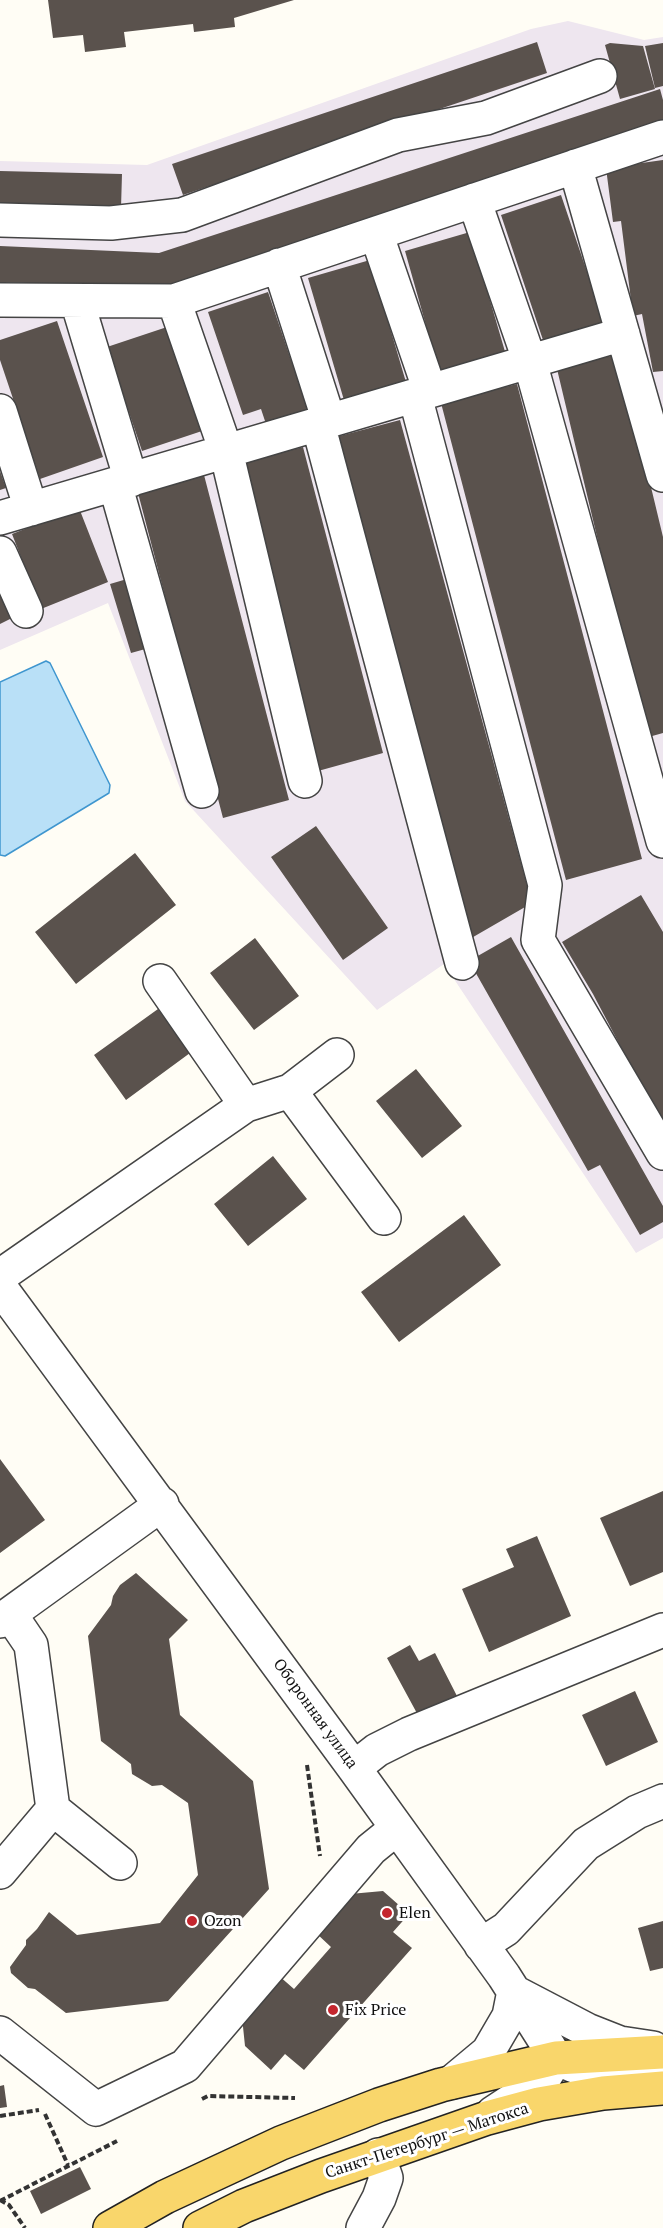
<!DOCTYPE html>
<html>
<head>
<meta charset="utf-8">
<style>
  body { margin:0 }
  canvas { display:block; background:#fffdf5 }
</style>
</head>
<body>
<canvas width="663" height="2228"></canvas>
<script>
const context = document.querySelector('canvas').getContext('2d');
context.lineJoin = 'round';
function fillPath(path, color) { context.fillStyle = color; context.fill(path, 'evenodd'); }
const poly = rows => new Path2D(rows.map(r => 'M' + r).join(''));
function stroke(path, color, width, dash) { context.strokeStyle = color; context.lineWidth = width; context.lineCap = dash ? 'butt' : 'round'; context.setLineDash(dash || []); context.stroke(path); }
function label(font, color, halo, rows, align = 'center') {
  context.font = font + ' "PT Serif",serif'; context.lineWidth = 6; context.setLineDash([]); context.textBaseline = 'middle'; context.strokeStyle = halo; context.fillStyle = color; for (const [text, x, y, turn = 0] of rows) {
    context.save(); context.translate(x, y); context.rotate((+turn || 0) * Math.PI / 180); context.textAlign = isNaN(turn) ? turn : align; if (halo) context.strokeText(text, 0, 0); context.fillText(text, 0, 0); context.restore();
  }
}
const industrial = poly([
  [568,21,644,40,663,37,663,1238,636,1253,444,964,377,1010,185,801,108,603,0,650,0,161,147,165,531,29]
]);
const water = poly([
  [46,661,50,663,110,785,109,793,5,856,0,855,0,682,46,661]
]);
const building = poly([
  [48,0,294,0,234,18,235,27,194,32,193,24,124,32,126,47,85,52,83,35,53,38],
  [537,42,547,73,183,195,172,164],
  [610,43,643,46,655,89,620,99,605,45],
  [663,43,663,86,655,88,645,46],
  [660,89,663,100,663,123,163,288,0,282,0,246,159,253],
  [663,160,663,371,653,372,642,314,633,316,621,221,613,222,606,168],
  [0,171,122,174,121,208,0,204],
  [561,195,605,325,545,346,501,215],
  [470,232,506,355,440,375,405,251],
  [370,260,408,389,346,407,308,278],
  [268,292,310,416,268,430,261,409,243,415,208,312],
  [57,321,103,457,40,479,0,360,0,340],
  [170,326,205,430,142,451,107,347],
  [619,354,663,537,663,733,645,738,557,369],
  [517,384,642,859,566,880,441,403],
  [400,420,532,903,468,940,332,438],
  [303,447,383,753,318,771,237,464],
  [0,471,6,488,0,490],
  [204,475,289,800,223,818,138,493],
  [79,508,108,582,41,609,12,534],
  [127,579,149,648,131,653,110,584],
  [0,591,12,618,0,624],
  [316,826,388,928,343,960,271,857],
  [135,853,176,905,76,984,35,932],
  [641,895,663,932,663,1127,593,994,562,942],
  [511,937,663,1206,663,1222,640,1235,600,1165,588,1171,469,961],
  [255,938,299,996,254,1030,210,973],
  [158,1009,190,1053,126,1100,94,1055],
  [416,1069,462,1126,422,1158,376,1101],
  [273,1156,307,1199,248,1246,214,1204],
  [464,1215,501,1265,399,1342,361,1292],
  [0,1459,45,1520,0,1553],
  [663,1491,663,1572,630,1586,600,1518],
  [537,1536,571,1616,489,1652,462,1589,514,1567,506,1549],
  [136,1573,188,1620,169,1639,180,1715,253,1781,269,1889,168,2001,66,2013,35,1989,28,1988,11,1973,10,1967,26,1945,26,1940,37,1929,49,1912,77,1935,160,1923,198,1875,188,1803,162,1785,152,1786,132,1774,131,1764,101,1741,88,1636,111,1605,113,1596,120,1585],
  [410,1645,419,1661,435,1653,457,1696,419,1717,387,1658],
  [635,1691,658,1742,606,1766,582,1715],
  [383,1891,409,1914,393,1932,412,1948,304,2070,285,2054,271,2070,245,2046,242,2017,278,1975,294,1989,331,1947,316,1933,350,1894],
  [663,1921,663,1968,650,1971,638,1928],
  [4,2085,7,2107,0,2108,0,2086],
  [80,2167,91,2189,41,2214,30,2191]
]);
const path = poly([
  [307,1765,320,1856],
  [202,2099,208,2096,295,2098],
  [45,2114,68,2165],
  [0,2116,39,2110],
  [0,2200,9,2205,25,2228],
  [0,2201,117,2141]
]);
const minor = poly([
  [575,166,663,475],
  [474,200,530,362,663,841],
  [0,220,111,223,182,215,398,135,486,118,600,76],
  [376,233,430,391],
  [279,265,329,421],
  [0,300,174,301,663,137],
  [77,301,131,480],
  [174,301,226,451,305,781],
  [415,396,545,885,538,940,663,1153],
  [0,411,31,509],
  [318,424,462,963],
  [115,484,202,791],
  [0,518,623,334],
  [0,553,26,611],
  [160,981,246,1105],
  [290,1091,384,1218],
  [0,1276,246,1105,290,1091,337,1055],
  [0,1287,354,1768,504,1976,556,2058,574,2066,595,2069,645,2068,663,2071],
  [0,1621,162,1504],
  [354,1768,377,1750,409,1734,663,1630],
  [53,1809,120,1863],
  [0,1872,53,1809,31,1645,10,1614],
  [481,1945,506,1929,586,1844,637,1812,663,1801],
  [518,1994,587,2030,620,2043,653,2048],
  [0,2033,96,2109,185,2066,371,1849,397,1828],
  [452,2082,488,2052,509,2016,514,1991],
  [493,2113,543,2080,556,2058],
  [363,2228,379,2198,386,2178,378,2155]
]);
const major = poly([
  [110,2228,165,2197,281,2143,379,2105,441,2085,556,2058,663,2052],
  [200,2228,244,2206,321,2176,487,2118,539,2104,603,2093,663,2088]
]);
const markers = [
  [387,1913,6,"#c4262e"],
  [192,1921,6,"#c4262e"],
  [333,2010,6,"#c4262e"]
];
const streetNames = [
  ["Оборонная улица",315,1714,54],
  ["Санкт-Петербург — Матокса",427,2141,-18]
];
const poiNames = [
  ["Elen",399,1913],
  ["Ozon",204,1921],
  ["Fix Price",345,2010]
];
fillPath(industrial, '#eee6ef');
fillPath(water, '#b9e0f7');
stroke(water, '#3f96cf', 1.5);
fillPath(building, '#5a524d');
stroke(minor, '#444', 36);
stroke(major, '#222', 36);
stroke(path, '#333', 4, [6, 3]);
stroke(minor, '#fff', 33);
stroke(major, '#f9d66b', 33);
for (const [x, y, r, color] of markers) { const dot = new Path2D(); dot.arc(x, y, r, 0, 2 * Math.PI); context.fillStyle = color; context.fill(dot); stroke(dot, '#fff', 2); }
label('16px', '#111', '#fff', streetNames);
label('16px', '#111', '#fff', poiNames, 'left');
</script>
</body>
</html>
